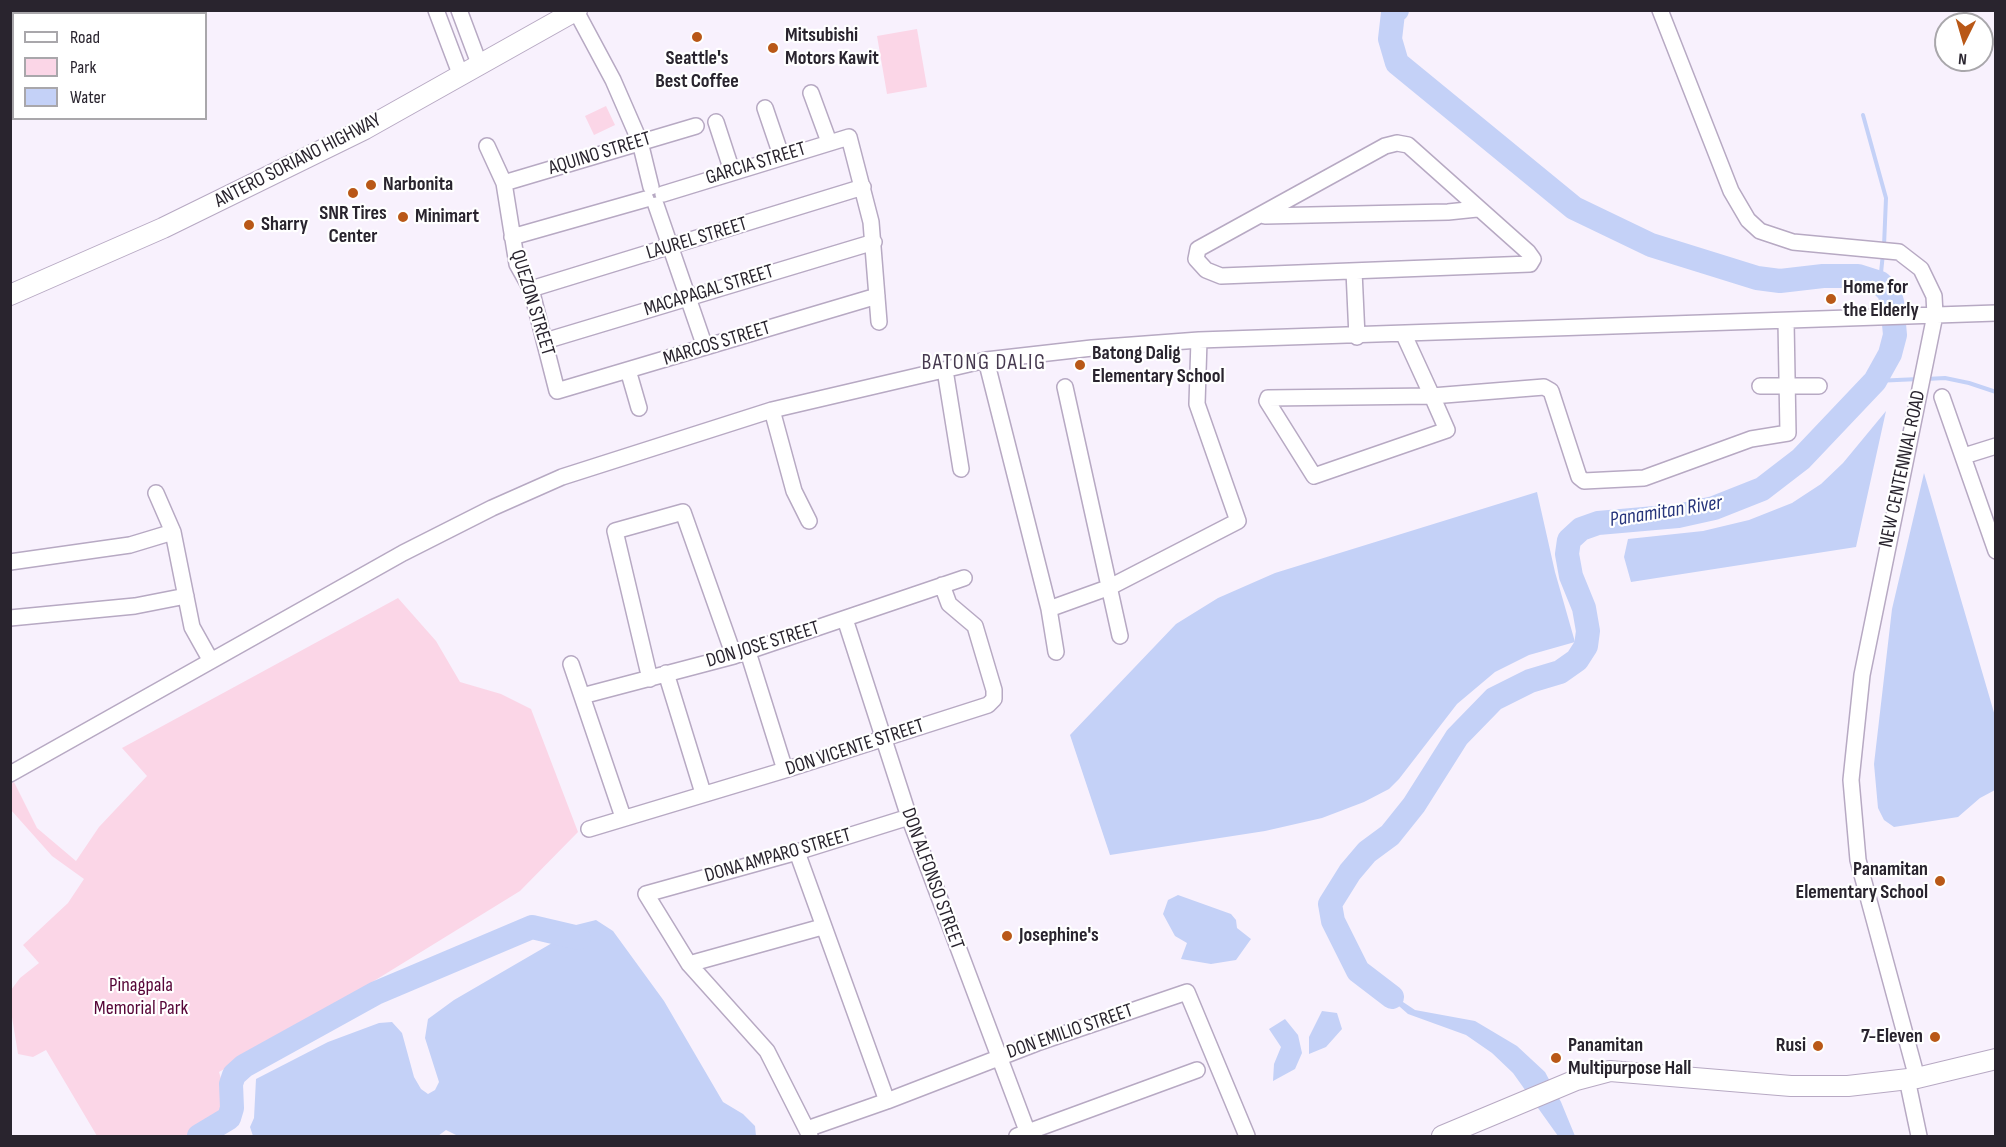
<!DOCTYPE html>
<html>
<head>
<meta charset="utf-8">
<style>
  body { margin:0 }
  #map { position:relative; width:2006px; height:1147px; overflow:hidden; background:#f8f1fd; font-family:"Sofia Sans Condensed",sans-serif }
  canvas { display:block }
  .frame { position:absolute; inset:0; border:12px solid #29242e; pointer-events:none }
  .legend { position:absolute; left:12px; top:12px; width:195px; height:108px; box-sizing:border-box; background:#fff; border:2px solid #a9a7ab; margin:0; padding:8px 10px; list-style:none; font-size:18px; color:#29242e }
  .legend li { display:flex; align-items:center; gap:12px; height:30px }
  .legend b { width:30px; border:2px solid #a9a7ab }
  .north { position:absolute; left:1934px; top:12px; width:60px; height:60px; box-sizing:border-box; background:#fff; border:2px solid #a9a7ab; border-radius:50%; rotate:185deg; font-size:16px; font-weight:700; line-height:24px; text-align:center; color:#29242e }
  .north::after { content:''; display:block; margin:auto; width:21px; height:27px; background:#b95817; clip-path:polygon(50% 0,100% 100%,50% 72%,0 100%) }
</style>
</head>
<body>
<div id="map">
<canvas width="2006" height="1147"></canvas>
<div class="frame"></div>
<ul class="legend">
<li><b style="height:8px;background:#fff"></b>Road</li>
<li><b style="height:16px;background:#fbd6e7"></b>Park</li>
<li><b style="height:16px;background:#c4d1f7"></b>Water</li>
</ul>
<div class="north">N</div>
</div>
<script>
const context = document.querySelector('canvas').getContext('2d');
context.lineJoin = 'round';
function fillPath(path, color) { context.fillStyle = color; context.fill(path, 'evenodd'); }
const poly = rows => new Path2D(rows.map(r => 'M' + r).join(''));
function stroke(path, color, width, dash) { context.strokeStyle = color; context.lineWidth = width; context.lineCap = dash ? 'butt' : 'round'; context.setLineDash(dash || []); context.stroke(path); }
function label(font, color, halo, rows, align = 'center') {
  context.font = font + ' "Sofia Sans Condensed",sans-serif'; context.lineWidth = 4.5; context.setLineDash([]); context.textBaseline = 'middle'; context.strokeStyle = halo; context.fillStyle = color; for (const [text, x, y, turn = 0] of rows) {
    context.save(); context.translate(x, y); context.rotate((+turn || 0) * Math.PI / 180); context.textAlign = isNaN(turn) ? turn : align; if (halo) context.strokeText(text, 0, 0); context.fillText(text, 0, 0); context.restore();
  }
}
const green = poly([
  [917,29,927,87,887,94,877,36],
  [606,106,615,125,594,135,585,116],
  [398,598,436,641,460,682,501,694,531,709,578,832,520,891,309,1021,219,1072,227,1100,226,1113,186,1136,97,1136,46,1050,33,1057,18,1054,11,1011,11,990,20,978,39,963,23,945,68,903,84,879,52,856,11,810,11,784,14,782,37,828,76,861,99,827,147,776,122,748]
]);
const water = poly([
  [1886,411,1856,547,1631,582,1624,557,1628,539,1703,531,1749,520,1792,503,1821,484,1843,463],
  [1924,473,1995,716,1995,790,1980,798,1958,817,1894,827,1884,820,1878,808,1874,764,1892,609],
  [1537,492,1555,572,1575,642,1529,655,1495,672,1457,704,1399,779,1389,789,1364,802,1322,818,1265,831,1110,855,1070,735,1176,624,1218,598,1275,573],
  [1178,895,1231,914,1236,920,1237,928,1251,939,1236,960,1211,964,1181,959,1187,943,1175,936,1163,914,1168,900],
  [596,920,613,931,664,1001,723,1102,743,1114,755,1126,756,1136,458,1136,446,1130,438,1136,253,1136,250,1127,254,1118,256,1079,328,1042,379,1023,392,1022,402,1033,414,1077,421,1089,428,1094,435,1090,439,1082,425,1038,428,1019,454,1000,559,939,576,925],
  [1367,978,1415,1010,1475,1021,1517,1046,1545,1072,1561,1102,1575,1136,1558,1136,1513,1073,1492,1053,1466,1035,1408,1014],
  [1322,1011,1337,1013,1342,1029,1326,1047,1309,1054,1309,1037],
  [1285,1019,1298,1035,1302,1053,1295,1069,1273,1081,1274,1064,1281,1047,1269,1029]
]);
const stream = poly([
  [1863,115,1886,198,1884,246],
  [1880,283,1883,253],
  [1926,379,1945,378,1969,383,1996,392],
  [1875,381,1919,379]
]);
const river = poly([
  [1392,997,1358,971,1333,921,1330,904,1350,872,1367,852,1390,835,1414,805,1457,737,1494,699,1530,681,1560,672,1577,660,1586,646,1588,631,1584,608,1571,576,1567,554,1569,540,1581,529,1598,523,1678,516,1714,508,1762,489,1801,459,1875,381,1890,354,1895,335,1892,302,1889,292,1880,283,1858,276,1823,276,1780,281,1757,278,1651,245,1574,208,1397,63,1390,39,1393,13,1397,10],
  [199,1136,229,1118,232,1108,231,1084,234,1075,244,1066,376,993,532,927,579,938]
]);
const minor = poly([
  [436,10,461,76],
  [459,10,480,66],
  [1660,10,1731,191,1748,220,1760,231,1793,242,1899,252,1921,269,1934,296,1935,315,1862,675,1851,780,1858,860,1917,1078],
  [576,11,613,80,640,142,651,187],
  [811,93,829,142],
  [765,108,781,155],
  [716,122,732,171],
  [1397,143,1408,145,1528,252,1533,259,1530,264,1221,276,1206,270,1196,259,1198,249,1385,146,1397,143],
  [487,146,504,183,517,264,531,289,557,391,877,296],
  [504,183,696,126],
  [663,194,849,137,871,222,879,322],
  [656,205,705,347],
  [1265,216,1448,212,1477,209],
  [512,237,646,199],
  [1354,271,1357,337],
  [531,289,863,187],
  [1404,335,1432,396,1447,430,1314,476,1267,401,1268,398,1432,396,1544,387,1551,391,1579,477,1584,481,1644,478,1751,439,1788,433,1786,321],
  [545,341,874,242],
  [986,360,1049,609,1056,652],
  [628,370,639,408],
  [945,370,961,469],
  [1760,386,1819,386],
  [1065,387,1120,636],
  [1942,397,1996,551],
  [772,410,794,491,809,521],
  [1964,456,1996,446],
  [156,493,173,532,192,627,211,661],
  [10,562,130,545,173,532],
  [1049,609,1110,587,1238,521,1197,404,1199,340],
  [10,618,135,606,186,596],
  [845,619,909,817,1029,1136],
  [748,652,785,770],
  [571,664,623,817],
  [666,673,703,793],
  [650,679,615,531,683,512,734,656],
  [582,696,734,656,964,578],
  [10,774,403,553,492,508,562,477,772,410,986,360,1092,348,1199,340,1996,313],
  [589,829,785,770,988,705,994,699,994,690,975,626,949,604,942,585],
  [797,852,887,1101],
  [689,964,822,927],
  [1907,1079,1919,1136],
  [807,1129,887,1101,1037,1043,1187,992,1247,1136],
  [810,1136,767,1051,689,964,646,894,797,852,909,817],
  [1017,1136,1197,1070]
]);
const major = poly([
  [10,295,163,228,365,129,577,10],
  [1442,1136,1576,1080,1610,1071,1791,1086,1848,1086,1917,1078,1996,1059]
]);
const markers = [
  [697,37,6,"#b95817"],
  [773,48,6,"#b95817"],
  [371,185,6,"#b95817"],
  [353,193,6,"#b95817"],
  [403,217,6,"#b95817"],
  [249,225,6,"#b95817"],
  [1831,299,6,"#b95817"],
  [1080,365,6,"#b95817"],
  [1940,881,6,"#b95817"],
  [1007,936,6,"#b95817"],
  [1935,1037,6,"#b95817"],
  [1818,1046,6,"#b95817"],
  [1556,1058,6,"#b95817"]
];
const poiNames = [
  ["Mitsubishi",785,36],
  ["Motors Kawit",785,59],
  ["Seattle's",697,59,"center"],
  ["Best Coffee",697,82,"center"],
  ["Narbonita",383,185],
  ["SNR Tires",353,214,"center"],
  ["Center",353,237,"center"],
  ["Minimart",415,217],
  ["Sharry",261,225],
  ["Home for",1843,288],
  ["the Elderly",1843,311],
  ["Batong Dalig",1092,354],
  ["Elementary School",1092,377],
  ["Panamitan",1928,870,"right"],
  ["Elementary School",1928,893,"right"],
  ["Josephine's",1019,936],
  ["7-Eleven",1923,1037,"right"],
  ["Panamitan",1568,1046],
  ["Multipurpose Hall",1568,1069],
  ["Rusi",1806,1046,"right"]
];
const streetNames = [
  ["AQUINO STREET",600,154,-17],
  ["ANTERO SORIANO HIGHWAY",298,161,-27],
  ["GARCIA STREET",756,164,-17],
  ["LAUREL STREET",697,239,-17],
  ["MACAPAGAL STREET",709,291,-17],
  ["QUEZON STREET",532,303,73],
  ["MARCOS STREET",717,344,-17],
  ["NEW CENTENNIAL ROAD",1903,469,-78],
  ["DON JOSE STREET",763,645,-17],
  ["DON VICENTE STREET",855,748,-18],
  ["DONA AMPARO STREET",778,856,-16],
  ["DON ALFONSO STREET",932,879,70],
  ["DON EMILIO STREET",1070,1032,-19]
];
const parkNames = [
  ["Pinagpala",141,986],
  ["Memorial Park",141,1009]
];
const waterNames = [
  ["Panamitan River",1666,512,-9]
];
const quarterNames = [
  ["BATONG DALIG",984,363]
];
fillPath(green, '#fbd6e7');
fillPath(water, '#c4d1f7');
stroke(stream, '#c4d1f7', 4);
stroke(river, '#c4d1f7', 24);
stroke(minor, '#b7a9c3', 18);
stroke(major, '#b7a9c3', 22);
stroke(minor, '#fff', 15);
stroke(major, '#fff', 20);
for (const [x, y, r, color] of markers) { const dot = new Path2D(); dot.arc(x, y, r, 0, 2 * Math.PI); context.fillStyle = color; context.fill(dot); stroke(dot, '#fff', 2); }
label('bold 20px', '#29242e', '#fff', poiNames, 'left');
label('20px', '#29242e', '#fff', streetNames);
label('20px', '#560537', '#fff', parkNames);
label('italic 21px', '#27357b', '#fff', waterNames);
context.letterSpacing = '1.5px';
label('22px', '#46394f', '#fff', quarterNames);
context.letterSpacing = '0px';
</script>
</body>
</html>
